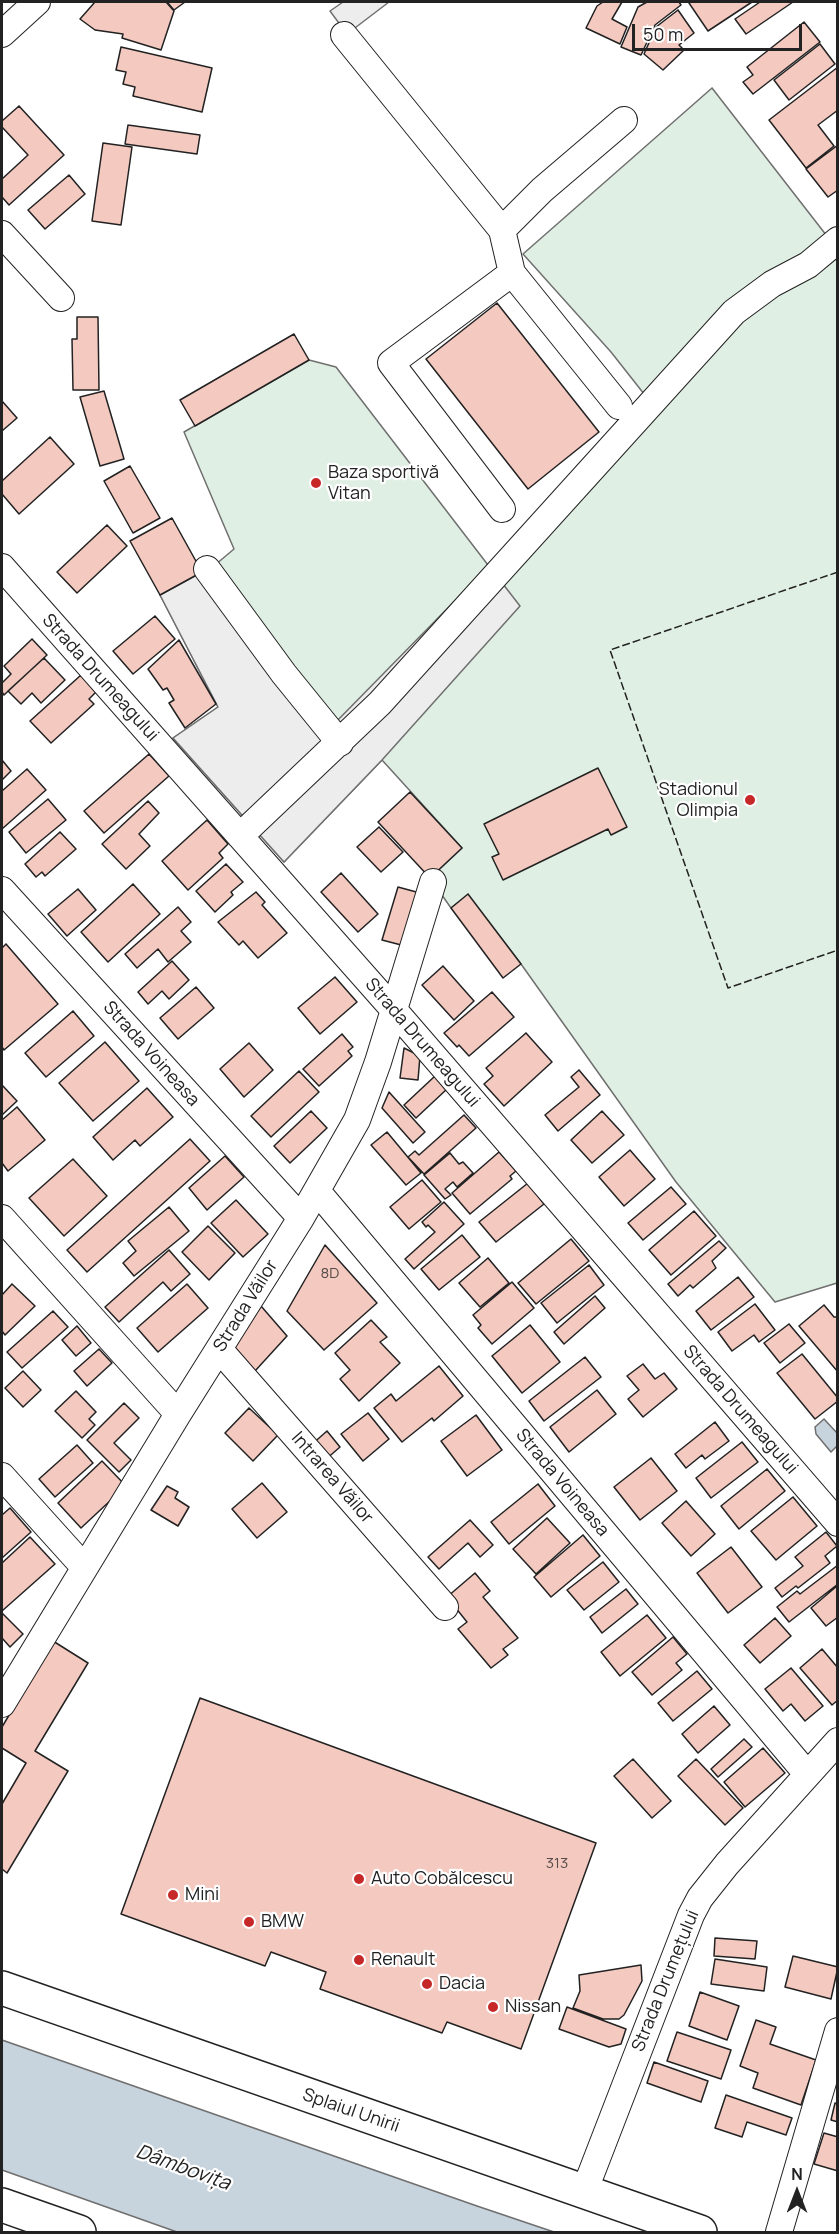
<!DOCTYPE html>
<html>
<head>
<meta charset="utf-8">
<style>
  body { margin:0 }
  #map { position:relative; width:839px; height:2234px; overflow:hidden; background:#fff; font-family:Manrope,sans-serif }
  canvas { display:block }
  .frame { position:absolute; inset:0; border:3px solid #222; pointer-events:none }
  .north { position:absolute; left:767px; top:2162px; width:60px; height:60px; -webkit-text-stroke:4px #fff; paint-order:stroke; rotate:0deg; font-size:16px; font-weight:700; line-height:24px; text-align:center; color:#222 }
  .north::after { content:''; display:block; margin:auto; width:21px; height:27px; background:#222; clip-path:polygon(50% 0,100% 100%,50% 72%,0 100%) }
  .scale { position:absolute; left:632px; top:24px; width:170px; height:27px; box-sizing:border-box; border:3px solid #222; border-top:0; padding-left:8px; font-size:18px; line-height:21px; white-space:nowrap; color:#222; -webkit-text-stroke:4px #fff; paint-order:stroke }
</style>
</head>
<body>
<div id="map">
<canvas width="839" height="2234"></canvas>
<div class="frame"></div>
<div class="north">N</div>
<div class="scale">50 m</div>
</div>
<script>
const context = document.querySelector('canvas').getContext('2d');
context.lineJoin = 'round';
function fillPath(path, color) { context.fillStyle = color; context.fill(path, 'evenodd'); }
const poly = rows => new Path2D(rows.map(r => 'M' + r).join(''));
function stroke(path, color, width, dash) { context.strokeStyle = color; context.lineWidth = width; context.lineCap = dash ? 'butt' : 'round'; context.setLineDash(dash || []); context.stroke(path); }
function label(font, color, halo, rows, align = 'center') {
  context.font = font + ' Manrope,sans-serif'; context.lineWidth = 4.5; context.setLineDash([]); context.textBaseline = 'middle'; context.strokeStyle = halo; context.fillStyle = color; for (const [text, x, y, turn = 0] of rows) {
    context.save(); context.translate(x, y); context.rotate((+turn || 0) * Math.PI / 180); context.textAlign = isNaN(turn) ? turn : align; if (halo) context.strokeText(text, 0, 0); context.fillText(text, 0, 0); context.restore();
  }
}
const green = poly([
  [712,88,837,249,837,1283,775,1302,676,1182,521,964,468,895,451,908,430,878,462,848,382,760,284,862,173,738,218,707,160,595,215,565,234,549,184,432,309,360,336,367,488,565,648,399,611,352,523,254,712,88]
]);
const parking = poly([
  [343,2,389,2,347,34,330,11,343,2],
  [489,566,520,606,382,760,284,862,173,738,218,707,160,595,202,572,334,724,489,566]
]);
const water = poly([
  [824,1419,837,1433,837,1446,831,1452,816,1434,815,1427,824,1419],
  [2,2040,477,2206,554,2232,177,2232,2,2170,2,2040]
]);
const building = poly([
  [95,2,166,2,174,11,161,50,122,38,123,34,95,30,80,19,95,2],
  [167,2,185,2,174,10,167,2],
  [603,2,622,2,612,19,627,27,620,44,586,28,597,6,603,2],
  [647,2,679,2,681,5,655,25,641,55,621,47,638,7,647,2],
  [691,2,752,2,708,31,689,3,691,2],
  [760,2,793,2,746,34,735,19,760,2],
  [678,10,694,33,679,45,684,50,663,70,644,54,656,27,678,10],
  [804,22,820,42,753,94,743,82,753,75,747,67,804,22],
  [820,44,835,64,789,100,774,80,820,44],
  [121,47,212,68,202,112,133,96,135,87,123,84,126,72,116,70,121,47],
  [838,67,838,110,818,125,834,146,806,168,769,120,838,67],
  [19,106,64,155,9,205,2,197,2,179,28,155,2,127,2,121,19,106],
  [128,125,200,135,197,154,125,144,128,125],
  [103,143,132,147,121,225,92,221,103,143],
  [838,145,838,190,828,197,806,169,838,145],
  [69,175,85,194,45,229,28,210,69,175],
  [497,303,599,432,528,489,426,359,497,303],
  [77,317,98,317,99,390,73,390,72,339,77,339,77,317],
  [294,334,309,360,195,426,180,400,294,334],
  [104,391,124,459,100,466,80,397,104,391],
  [2,401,17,418,2,431,2,401],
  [50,437,74,464,19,514,2,494,2,481,50,437],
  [130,466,160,518,133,533,104,481,130,466],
  [172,518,202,572,160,595,130,541,172,518],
  [107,525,127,546,77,593,57,572,107,525],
  [155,616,175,639,133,674,113,651,155,616],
  [32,639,47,655,4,695,2,692,2,683,11,674,4,666,32,639],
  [179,640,216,704,185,728,169,703,174,700,167,688,163,690,148,669,179,640],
  [44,658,65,680,41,703,32,693,21,704,8,691,44,658],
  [81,675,96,692,89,699,94,704,51,743,30,721,81,675],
  [149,754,169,776,104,833,84,811,149,754],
  [2,760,11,771,2,780,2,760],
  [598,768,627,827,611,835,608,829,503,880,492,857,499,854,484,824,598,768],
  [27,769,46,790,2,829,2,791,27,769],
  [410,792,462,848,430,878,378,822,410,792],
  [48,799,66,820,26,853,9,832,48,799],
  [148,801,159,813,139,834,150,846,126,869,102,844,148,801],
  [207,820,228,844,219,853,223,858,188,890,162,861,207,820],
  [379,827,403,852,381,872,357,847,379,827],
  [60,832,76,849,45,876,42,872,36,877,25,864,60,832],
  [226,864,243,882,231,892,233,895,215,912,196,891,226,864],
  [341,873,378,914,358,932,321,892,341,873],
  [133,884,160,914,108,962,81,932,133,884],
  [398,887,420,893,405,946,382,940,398,887],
  [78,889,96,910,67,936,48,914,78,889],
  [256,892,265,902,262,905,287,933,258,958,243,941,239,945,218,922,256,892],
  [468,894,521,964,503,978,451,908,468,894],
  [178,907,191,922,181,931,191,942,168,962,158,949,137,968,125,954,178,907],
  [6,944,58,1004,4,1050,2,1047,2,948,6,944],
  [172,961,189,980,169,999,162,991,148,1004,138,992,172,961],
  [443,966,474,1001,454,1020,422,985,443,966],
  [335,977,357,1002,320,1034,298,1008,335,977],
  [196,987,214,1008,178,1039,160,1018,196,987],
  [492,992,514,1017,469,1056,459,1045,457,1047,444,1033,492,992],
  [73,1011,94,1036,46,1077,25,1053,73,1011],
  [526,1033,552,1062,504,1106,484,1084,493,1076,486,1068,526,1033],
  [342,1034,353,1047,348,1051,352,1056,319,1086,303,1069,342,1034],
  [105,1042,139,1081,93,1121,59,1083,105,1042],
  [249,1043,273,1070,244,1097,220,1069,249,1043],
  [404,1048,420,1056,418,1080,400,1078,404,1048],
  [579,1070,600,1095,558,1131,545,1115,579,1087,571,1077,579,1070],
  [299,1071,319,1092,271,1137,251,1116,299,1071],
  [435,1076,447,1089,416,1118,404,1105,435,1076],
  [2,1085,17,1101,2,1115,2,1085],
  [147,1088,173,1117,140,1146,135,1140,113,1160,93,1137,147,1088],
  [389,1092,425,1132,413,1143,382,1108,389,1092],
  [17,1107,45,1140,8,1171,2,1163,2,1120,17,1107],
  [311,1111,327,1128,290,1163,274,1146,311,1111],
  [602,1111,624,1135,592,1163,571,1140,602,1111],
  [464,1115,476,1128,424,1174,408,1157,415,1151,419,1155,464,1115],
  [387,1132,421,1173,406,1185,371,1145,387,1132],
  [190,1139,210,1161,87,1272,67,1250,190,1139],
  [630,1150,655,1179,624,1206,599,1177,630,1150],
  [499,1152,516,1171,510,1176,512,1179,470,1214,452,1193,499,1152],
  [450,1153,459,1164,463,1162,473,1173,457,1187,453,1182,445,1189,451,1195,445,1199,424,1175,450,1153],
  [225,1156,244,1177,207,1210,189,1188,225,1156],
  [73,1159,107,1196,64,1236,29,1198,73,1159],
  [422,1180,441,1202,409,1229,390,1207,422,1180],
  [528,1183,544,1204,496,1242,479,1222,528,1183],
  [671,1187,686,1204,643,1240,628,1223,671,1187],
  [236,1200,268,1234,243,1257,211,1223,236,1200],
  [444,1202,464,1224,414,1269,405,1259,435,1232,428,1225,426,1227,422,1222,444,1202],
  [169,1207,189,1231,134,1276,123,1263,136,1251,128,1241,169,1207],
  [694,1211,716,1236,671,1275,649,1250,694,1211],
  [208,1226,235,1253,209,1280,182,1252,208,1226],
  [462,1235,480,1257,439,1290,421,1269,462,1235],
  [571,1239,589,1261,536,1304,518,1283,571,1239],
  [719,1241,726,1248,712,1261,716,1268,693,1288,690,1285,678,1296,668,1284,719,1241],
  [325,1245,377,1303,324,1350,287,1311,325,1245],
  [169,1250,190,1274,171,1291,163,1282,119,1322,105,1307,169,1250],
  [488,1258,509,1283,480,1307,459,1283,488,1258],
  [589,1265,604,1285,557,1323,541,1303,589,1265],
  [738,1277,754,1297,711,1330,696,1311,738,1277],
  [512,1282,534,1308,492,1344,478,1328,481,1325,473,1315,512,1282],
  [12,1284,35,1306,5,1335,2,1331,2,1295,12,1284],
  [187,1284,208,1308,158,1352,137,1328,187,1284],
  [595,1296,605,1308,564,1344,554,1332,595,1296],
  [755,1304,775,1330,759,1342,754,1335,732,1351,718,1332,755,1304],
  [824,1305,834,1317,838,1317,838,1372,799,1326,824,1305],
  [261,1306,287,1336,255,1371,234,1347,261,1306],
  [53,1311,68,1327,22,1368,7,1352,53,1311],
  [371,1320,387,1337,380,1342,400,1363,359,1401,340,1379,350,1370,335,1353,371,1320],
  [789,1324,805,1343,780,1363,764,1343,789,1324],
  [530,1325,560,1362,522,1393,492,1356,530,1325],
  [77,1326,91,1343,76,1356,62,1340,77,1326],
  [99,1349,112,1363,87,1386,74,1371,99,1349],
  [802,1354,838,1398,838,1401,815,1419,777,1373,802,1354],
  [585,1357,601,1377,544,1421,529,1401,585,1357],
  [643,1364,655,1379,664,1373,677,1389,643,1417,628,1399,639,1390,627,1376,643,1364],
  [439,1366,463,1396,434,1421,432,1418,402,1442,374,1408,391,1394,396,1401,439,1366],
  [23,1371,41,1390,23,1407,5,1388,23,1371],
  [597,1390,616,1414,569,1452,550,1427,597,1390],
  [76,1391,96,1412,89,1419,95,1425,82,1438,55,1411,76,1391],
  [124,1403,139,1418,114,1443,131,1460,119,1472,87,1440,124,1403],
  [249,1408,278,1435,253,1461,225,1433,249,1408],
  [368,1413,389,1439,363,1461,341,1434,368,1413],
  [476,1415,502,1450,467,1476,441,1441,476,1415],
  [715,1422,729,1441,705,1459,702,1455,686,1468,675,1454,715,1422],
  [327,1431,340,1447,324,1461,310,1446,327,1431],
  [742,1442,758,1462,711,1498,696,1478,742,1442],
  [77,1445,93,1463,55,1497,39,1479,77,1445],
  [651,1458,677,1491,640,1520,614,1487,651,1458],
  [102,1461,126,1486,81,1528,58,1503,102,1461],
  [767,1469,785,1491,739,1529,721,1506,767,1469],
  [262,1483,287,1512,257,1538,232,1509,262,1483],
  [538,1484,555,1506,509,1544,491,1522,538,1484],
  [167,1486,178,1492,175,1498,189,1507,178,1526,151,1510,167,1486],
  [793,1497,817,1526,776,1560,751,1531,793,1497],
  [686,1501,715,1534,691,1556,662,1523,686,1501],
  [10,1508,31,1532,2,1558,2,1515,10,1508],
  [547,1518,570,1543,536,1574,513,1549,547,1518],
  [470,1520,493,1545,480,1557,468,1543,439,1569,428,1557,470,1520],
  [826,1532,837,1546,825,1556,830,1563,798,1588,796,1586,782,1597,775,1588,803,1566,795,1557,826,1532],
  [583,1535,600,1556,551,1597,534,1577,583,1535],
  [30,1537,55,1564,2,1611,2,1563,30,1537],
  [731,1547,762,1587,728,1613,697,1573,731,1547],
  [603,1562,619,1582,584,1610,567,1590,603,1562],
  [838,1565,838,1584,789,1622,777,1607,797,1591,800,1594,838,1565],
  [475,1573,490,1591,483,1597,518,1638,503,1649,508,1655,491,1668,458,1629,467,1622,447,1597,475,1573],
  [837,1586,838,1617,826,1626,811,1608,837,1586],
  [626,1589,638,1604,602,1633,590,1617,626,1589],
  [2,1613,23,1634,10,1647,2,1638,2,1613],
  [647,1615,666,1638,620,1676,601,1652,647,1615],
  [775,1618,791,1636,760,1663,744,1645,775,1618],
  [673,1637,687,1654,676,1663,682,1670,652,1695,632,1672,673,1637],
  [53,1641,88,1663,35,1751,68,1771,7,1873,2,1869,2,1804,26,1763,2,1748,2,1727,53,1641],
  [822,1649,838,1668,838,1700,832,1705,800,1668,822,1649],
  [791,1668,823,1706,805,1721,791,1704,783,1711,765,1689,791,1668],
  [697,1671,712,1689,673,1721,658,1703,697,1671],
  [200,1698,596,1843,521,2049,447,2022,442,2033,320,1989,326,1972,271,1952,265,1966,121,1914,200,1698],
  [714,1706,730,1725,698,1753,682,1734,714,1706],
  [744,1739,752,1747,718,1777,711,1769,744,1739],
  [763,1748,785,1773,745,1807,724,1782,763,1748],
  [633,1759,671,1801,652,1818,614,1776,633,1759],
  [696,1759,743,1808,725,1825,678,1776,696,1759],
  [715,1938,757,1941,755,1959,714,1956,715,1938],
  [793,1956,838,1967,831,1999,785,1987,793,1956],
  [715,1959,767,1967,764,1991,711,1984,715,1959],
  [641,1965,642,1981,624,2015,619,2019,603,2019,573,2008,580,1991,579,1975,641,1965],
  [700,1992,739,2006,727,2040,689,2026,700,1992],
  [567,2007,626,2029,621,2044,609,2047,559,2029,567,2007],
  [756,2020,776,2027,770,2044,816,2060,801,2105,753,2088,758,2073,740,2066,756,2020],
  [677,2032,731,2050,721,2079,667,2061,677,2032],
  [654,2062,708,2081,701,2102,647,2083,654,2062],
  [726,2095,792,2118,786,2135,747,2122,742,2137,715,2128,726,2095],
  [835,2103,838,2104,838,2122,831,2120,835,2103],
  [824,2133,838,2137,838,2171,814,2164,824,2133]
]);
const minor = poly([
  [2,34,37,2],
  [344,35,502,230,512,273,619,406],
  [502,230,542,190,624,120],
  [2,234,61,298],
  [502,509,391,363,512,273],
  [2,567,394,1010,838,1523],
  [207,569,284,674,340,743],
  [240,836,380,703,734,312,772,284,808,265,838,240],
  [2,890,301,1218],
  [317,1191,807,1774],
  [2,1218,178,1414],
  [219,1349,445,1607],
  [2,1476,84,1567],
  [2,1704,178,1414,301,1218,357,1120,378,1062,433,882],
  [584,2192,691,1915,700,1898,727,1864,838,1741],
  [779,2232,838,2031]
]);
const major = poly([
  [2,1988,700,2232],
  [2,2205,79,2232]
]);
const fence = poly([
  [838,572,610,650,728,988,838,950]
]);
const markers = [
  [316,483,6,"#c62828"],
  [750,800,6,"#c62828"],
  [359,1879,6,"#c62828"],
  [173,1895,6,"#c62828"],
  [249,1922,6,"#c62828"],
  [359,1960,6,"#c62828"],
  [427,1984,6,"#c62828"],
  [493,2007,6,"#c62828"]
];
const numberNames = [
  ["8D",330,1274],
  ["313",557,1864]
];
const poiNames = [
  ["Baza sportivă",328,473],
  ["Vitan",328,494],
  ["Stadionul",738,790,"right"],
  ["Olimpia",738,811,"right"],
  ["Auto Cobălcescu",371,1879],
  ["Mini",185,1895],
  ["BMW",261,1922],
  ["Renault",371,1960],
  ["Dacia",439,1984],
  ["Nissan",505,2007]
];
const streetNames = [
  ["Strada Drumeagului",100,678,48],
  ["Strada Drumeagului",422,1043,49],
  ["Strada Voineasa",151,1054,48],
  ["Strada Văilor",246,1306,-58],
  ["Strada Drumeagului",740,1410,49],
  ["Intrarea Văilor",332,1478,49],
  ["Strada Voineasa",562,1483,50],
  ["Strada Drumețului",666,1981,-68],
  ["Splaiul Unirii",351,2111,19]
];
const waterNames = [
  ["Dâmbovița",183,2168,20]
];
fillPath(green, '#e0efe3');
stroke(green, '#6f6f6f', 1.5);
fillPath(parking, '#ededed');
stroke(parking, '#6f6f6f', 1.5);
fillPath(water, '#c7d3dd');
stroke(water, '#6f6f6f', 1.5);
fillPath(building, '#f3c9c0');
stroke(building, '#222', 1.5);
stroke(minor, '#222', 28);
stroke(major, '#222', 36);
stroke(minor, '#fff', 26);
stroke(major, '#fff', 33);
stroke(fence, '#222', 1.5, [8, 3]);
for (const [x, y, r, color] of markers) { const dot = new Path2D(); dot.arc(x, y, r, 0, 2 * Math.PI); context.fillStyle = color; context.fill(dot); stroke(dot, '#fff', 2); }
label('15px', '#564c4a', null, numberNames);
label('18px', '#222', '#fff', poiNames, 'left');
label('18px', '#222', '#fff', streetNames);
label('italic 20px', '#222', '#fff', waterNames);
</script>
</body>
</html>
